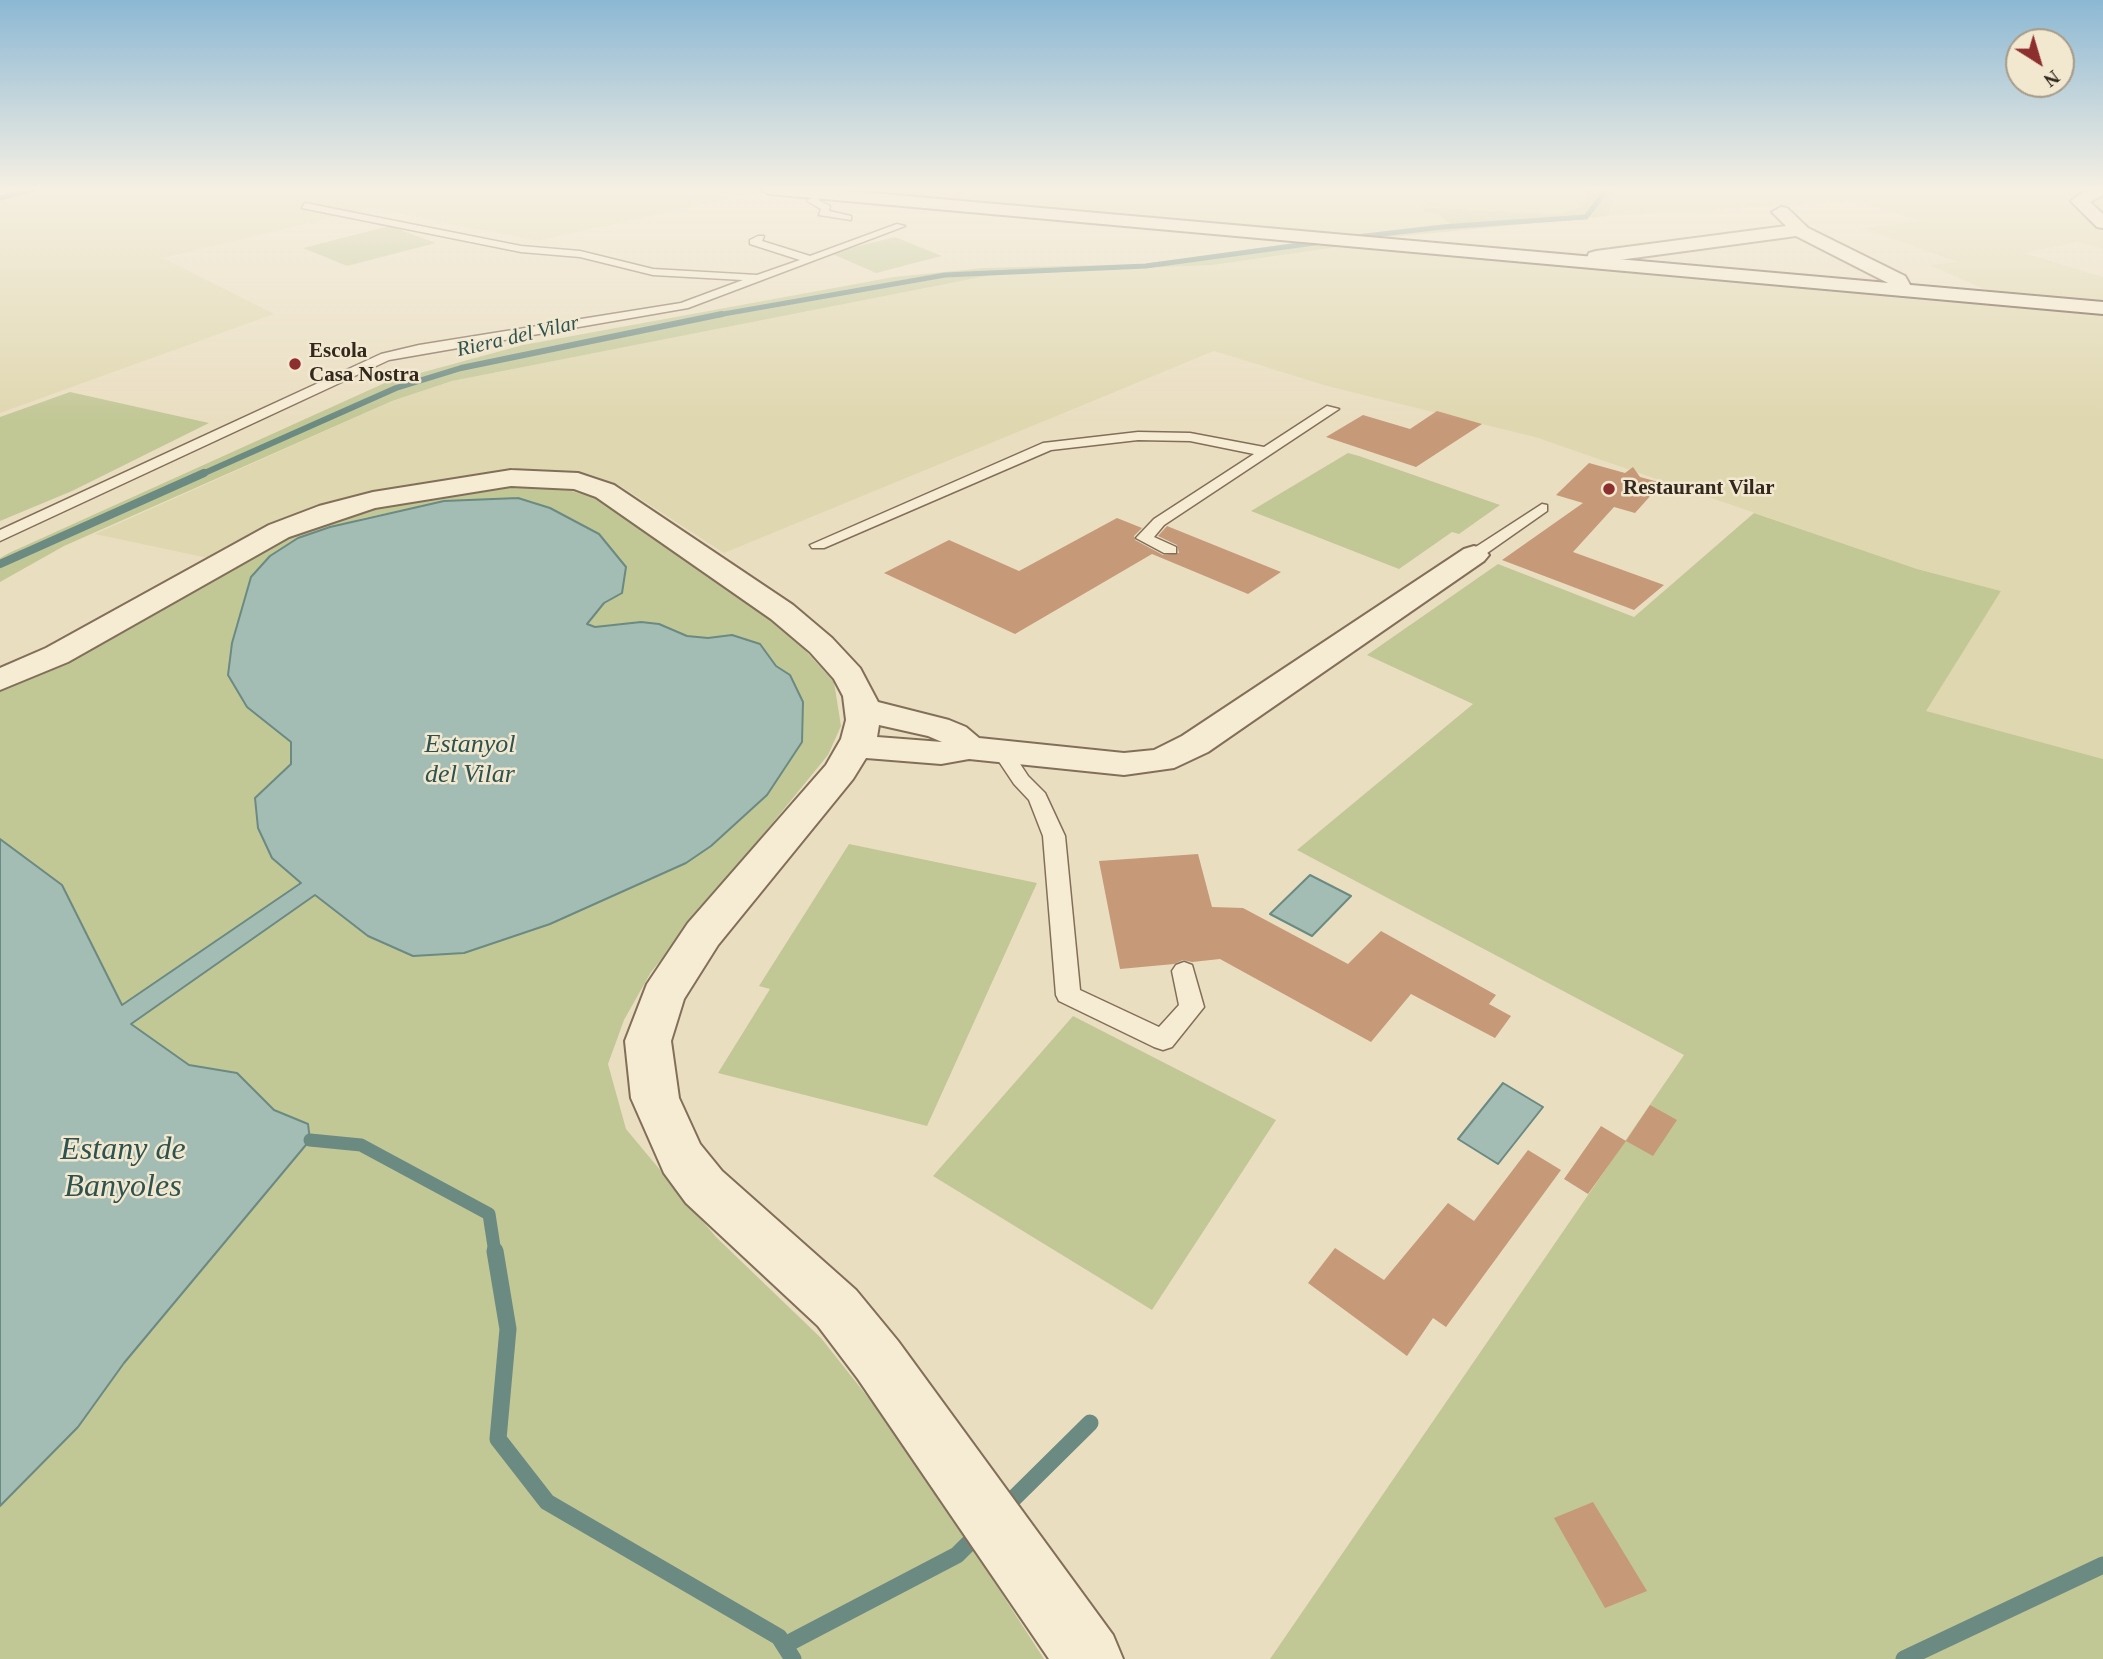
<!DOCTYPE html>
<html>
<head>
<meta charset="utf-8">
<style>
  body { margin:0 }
  #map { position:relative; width:2103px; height:1659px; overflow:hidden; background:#eadec1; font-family:Georgia,serif }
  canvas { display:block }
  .north { position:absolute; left:2005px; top:28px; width:70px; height:70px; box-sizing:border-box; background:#f2e8d0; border:2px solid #a69b88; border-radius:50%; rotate:143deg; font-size:19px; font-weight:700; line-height:28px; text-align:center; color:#33281d }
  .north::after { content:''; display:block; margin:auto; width:24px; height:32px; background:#8d2e2f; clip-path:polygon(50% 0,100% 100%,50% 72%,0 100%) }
</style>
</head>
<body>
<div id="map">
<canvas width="2103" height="1659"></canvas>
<div class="north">N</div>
</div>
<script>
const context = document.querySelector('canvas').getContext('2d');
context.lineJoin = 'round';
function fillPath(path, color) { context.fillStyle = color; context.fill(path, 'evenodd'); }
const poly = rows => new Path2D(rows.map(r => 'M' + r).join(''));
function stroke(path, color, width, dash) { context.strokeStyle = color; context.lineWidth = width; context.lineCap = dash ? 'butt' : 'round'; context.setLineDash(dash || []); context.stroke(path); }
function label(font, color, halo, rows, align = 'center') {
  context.font = font + ' Georgia,serif'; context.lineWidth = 5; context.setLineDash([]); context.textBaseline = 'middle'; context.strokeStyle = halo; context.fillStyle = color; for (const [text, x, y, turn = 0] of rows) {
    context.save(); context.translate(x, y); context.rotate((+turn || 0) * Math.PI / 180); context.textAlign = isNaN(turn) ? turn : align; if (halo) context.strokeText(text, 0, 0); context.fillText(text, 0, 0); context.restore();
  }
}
const farmland = poly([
  [0,189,737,189,764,191,537,241,371,208,163,258,274,314,0,413],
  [818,189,1590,189,1583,207,1560,214,1422,207,1423,212,1438,214,1453,226,1346,236],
  [1616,189,2103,189,2103,249,2077,242,2024,253,2103,277,2103,302,1993,293,1929,265,1958,262,1862,228,1922,221,1855,201,1608,216],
  [1359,244,2103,311,2103,759,1925,711,2001,591,1917,569,1535,437,1327,386,1214,351,724,553,619,485,589,474,554,470,470,475,370,494,269,526,208,558,95,534,392,401,452,381,997,274,1213,265]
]);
const green = poly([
  [1590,189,1616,189,1608,216,1371,239,1346,236,1452,226,1438,214,1423,212,1422,207,1560,214,1583,206],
  [390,226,436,243,347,266,303,248],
  [895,237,942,256,876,273,830,253],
  [1315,240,1359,244,1213,265,997,274,452,381,392,401,64,546,0,582,0,558,9,553,387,382,523,345,894,277,983,268,1143,264],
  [70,392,209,423,72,491,0,521,0,417],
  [1348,453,1359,456,1500,505,1459,534,1452,532,1399,569,1251,511],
  [518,485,556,486,603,501,781,624,834,682,841,726,828,755,651,972,624,1020,608,1064,626,1129,716,1237,821,1338,905,1444,1044,1659,0,1659,0,1459,308,1124,274,1110,237,1073,189,1065,131,1024,315,895,368,936,802,742,803,722,803,702,790,675,776,666,760,644,732,635,708,638,687,636,659,624,616,624,595,627,586,624,604,603,622,593,626,567,599,534,534,502,518,498,444,501,364,518,298,538,272,725,291,742,291,764,272,858,302,883,121,1005,97,958,0,884,0,689,291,535,333,518,397,502],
  [1754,513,1917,569,2001,591,1926,711,2103,759,2103,1659,1270,1659,1684,1055,1297,850,1473,704,1367,655,1498,564,1634,617],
  [849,844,1037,883,927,1126,718,1073,770,989,759,986],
  [1073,1016,1276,1120,1152,1310,933,1176]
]);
const water = poly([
  [518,498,550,508,599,534,626,567,622,593,604,603,587,624,595,627,641,622,659,624,687,636,708,638,732,635,760,644,776,666,790,675,803,702,802,742,767,795,711,846,686,863,550,924,464,953,413,956,368,936,315,895,131,1024,189,1065,237,1073,274,1110,308,1124,310,1140,124,1363,78,1427,0,1506,0,839,62,885,122,1005,301,883,272,858,258,828,255,798,291,764,291,742,247,707,228,675,232,643,251,577,270,556,298,538,330,527,444,501,518,498],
  [1310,875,1351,896,1312,936,1270,914,1310,875],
  [1503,1083,1543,1107,1498,1164,1458,1139,1503,1083]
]);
const streamFar4 = poly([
  [0,198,34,189],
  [1348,238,1442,227,1586,217,1607,189],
  [712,316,945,275,1146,266,1329,241]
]);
const streamFar3 = poly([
  [200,475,396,388,461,368,722,314]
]);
const streamFar2 = poly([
  [0,564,204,473]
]);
const streamFar1 = poly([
  [310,1140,361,1145,489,1214,495,1253]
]);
const stream = poly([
  [495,1251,508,1329,498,1439,547,1502,779,1637,793,1659],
  [1005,1507,1090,1423],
  [785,1645,957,1555,979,1533],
  [1904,1659,2103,1565]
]);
const building = poly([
  [1437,411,1482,424,1416,467,1326,437,1363,415,1410,429],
  [1589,463,1625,473,1633,467,1640,477,1662,483,1635,513,1614,507,1573,552,1664,585,1634,610,1502,560,1583,503,1556,495],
  [1117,518,1142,528,1134,536,1135,540,1163,555,1179,553,1177,545,1158,536,1167,526,1281,572,1248,594,1152,554,1015,634,884,573,949,540,1019,571],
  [1198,854,1212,907,1243,908,1348,964,1381,931,1496,995,1489,1004,1511,1016,1495,1038,1411,994,1371,1042,1220,959,1192,962,1183,960,1174,964,1120,969,1099,861],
  [1650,1105,1677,1120,1653,1156,1626,1141],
  [1601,1126,1626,1141,1588,1194,1564,1179],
  [1528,1150,1561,1170,1446,1327,1433,1318,1407,1356,1308,1283,1335,1248,1384,1280,1448,1203,1474,1221],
  [1593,1502,1647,1591,1605,1608,1554,1518]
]);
const service = poly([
  [821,191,826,194,818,200,830,206,829,211,851,216,851,220,819,215,821,209,807,201,821,191],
  [305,203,521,246,580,251,653,269,757,275,800,260,750,244,750,240,758,236,764,236,762,241,810,256,897,224,905,226,688,308,389,360,0,541,0,530,381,354,419,345,681,303,743,280,653,275,580,257,521,252,302,208,305,203],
  [1327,406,1339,409,1164,525,1154,537,1176,547,1176,553,1164,553,1136,538,1154,519,1254,454,1190,441,1138,440,1051,450,824,548,812,548,810,545,1043,443,1138,432,1190,433,1264,447,1327,406],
  [1542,504,1547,505,1547,511,1480,558,1468,558,1468,552,1542,504],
  [1002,745,1009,747,1028,776,1045,793,1065,836,1080,990,1159,1027,1179,1005,1172,971,1176,965,1184,962,1192,965,1204,1007,1172,1047,1163,1050,1154,1047,1059,1001,1056,995,1043,836,1029,800,1014,784,992,751,1002,745]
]);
const minor = poly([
  [2088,189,2103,189,2103,195,2090,202,2103,214,2103,228,2097,227,2071,201,2088,189],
  [1781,207,1787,208,1808,228,1905,276,1913,290,1903,296,1896,294,1890,284,1796,236,1604,262,1594,268,1585,262,1589,253,1596,251,1786,226,1772,212,1781,207],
  [511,470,578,473,614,485,793,605,832,638,860,668,878,702,949,720,966,727,979,738,1124,753,1154,750,1182,736,1464,549,1474,546,1484,549,1489,555,1484,561,1208,752,1174,768,1124,775,969,759,941,764,866,758,853,779,718,945,684,999,671,1041,679,1098,700,1144,722,1171,856,1290,898,1341,1113,1635,1123,1659,1049,1659,858,1379,818,1326,686,1203,664,1173,631,1098,625,1041,647,984,688,923,826,765,841,739,846,720,843,696,834,679,810,652,771,619,596,497,574,489,511,486,375,508,289,537,68,662,0,690,0,668,46,648,269,525,319,506,373,492,511,470],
  [879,725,928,736,942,742,877,737,879,725]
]);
const secondary = poly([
  [761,189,826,189,2103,302,2103,314,769,194,761,189]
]);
const markers = [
  [295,364,7,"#8d2e2f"],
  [1609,489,7,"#8d2e2f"]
];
const farWaternames = [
  ["Riera del Vilar",518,337,-13]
];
const farPoinames = [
  ["Escola",309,352],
  ["Casa Nostra",309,376],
  ["Restaurant Vilar",1623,489]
];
const waterNames = [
  ["Estanyol",470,745],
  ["del Vilar",470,775]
];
const nearWaternames = [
  ["Estany de",123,1151],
  ["Banyoles",123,1188]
];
fillPath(farmland, '#dfd7af');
fillPath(green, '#c2c796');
fillPath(water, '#a3bdb5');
stroke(water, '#6b8a82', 2);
stroke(streamFar4, '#6b8a82', 5);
stroke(streamFar3, '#6b8a82', 6);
stroke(streamFar2, '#6b8a82', 8);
stroke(streamFar1, '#6b8a82', 13);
stroke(stream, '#6b8a82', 17);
fillPath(building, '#c69979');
stroke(service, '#826f5a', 3);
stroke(minor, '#826f5a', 4);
stroke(secondary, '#64503d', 4);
fillPath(service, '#f6ebd3');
fillPath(minor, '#f6ebd3');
fillPath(secondary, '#f6ebd3');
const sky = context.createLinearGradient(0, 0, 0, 421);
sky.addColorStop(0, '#8cb8d4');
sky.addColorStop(0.45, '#f6f0e3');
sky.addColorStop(1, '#f6f0e300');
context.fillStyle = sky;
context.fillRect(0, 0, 2103, 421);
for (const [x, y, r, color] of markers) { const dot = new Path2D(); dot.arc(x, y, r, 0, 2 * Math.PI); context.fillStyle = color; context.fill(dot); stroke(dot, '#f2e8d0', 2.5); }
label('italic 21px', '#2d524f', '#f2e8d0', farWaternames);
label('bold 21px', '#33281d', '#f2e8d0', farPoinames, 'left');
label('italic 26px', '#2d524f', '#f2e8d0', waterNames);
label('italic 32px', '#2d524f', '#f2e8d0', nearWaternames);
</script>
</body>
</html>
